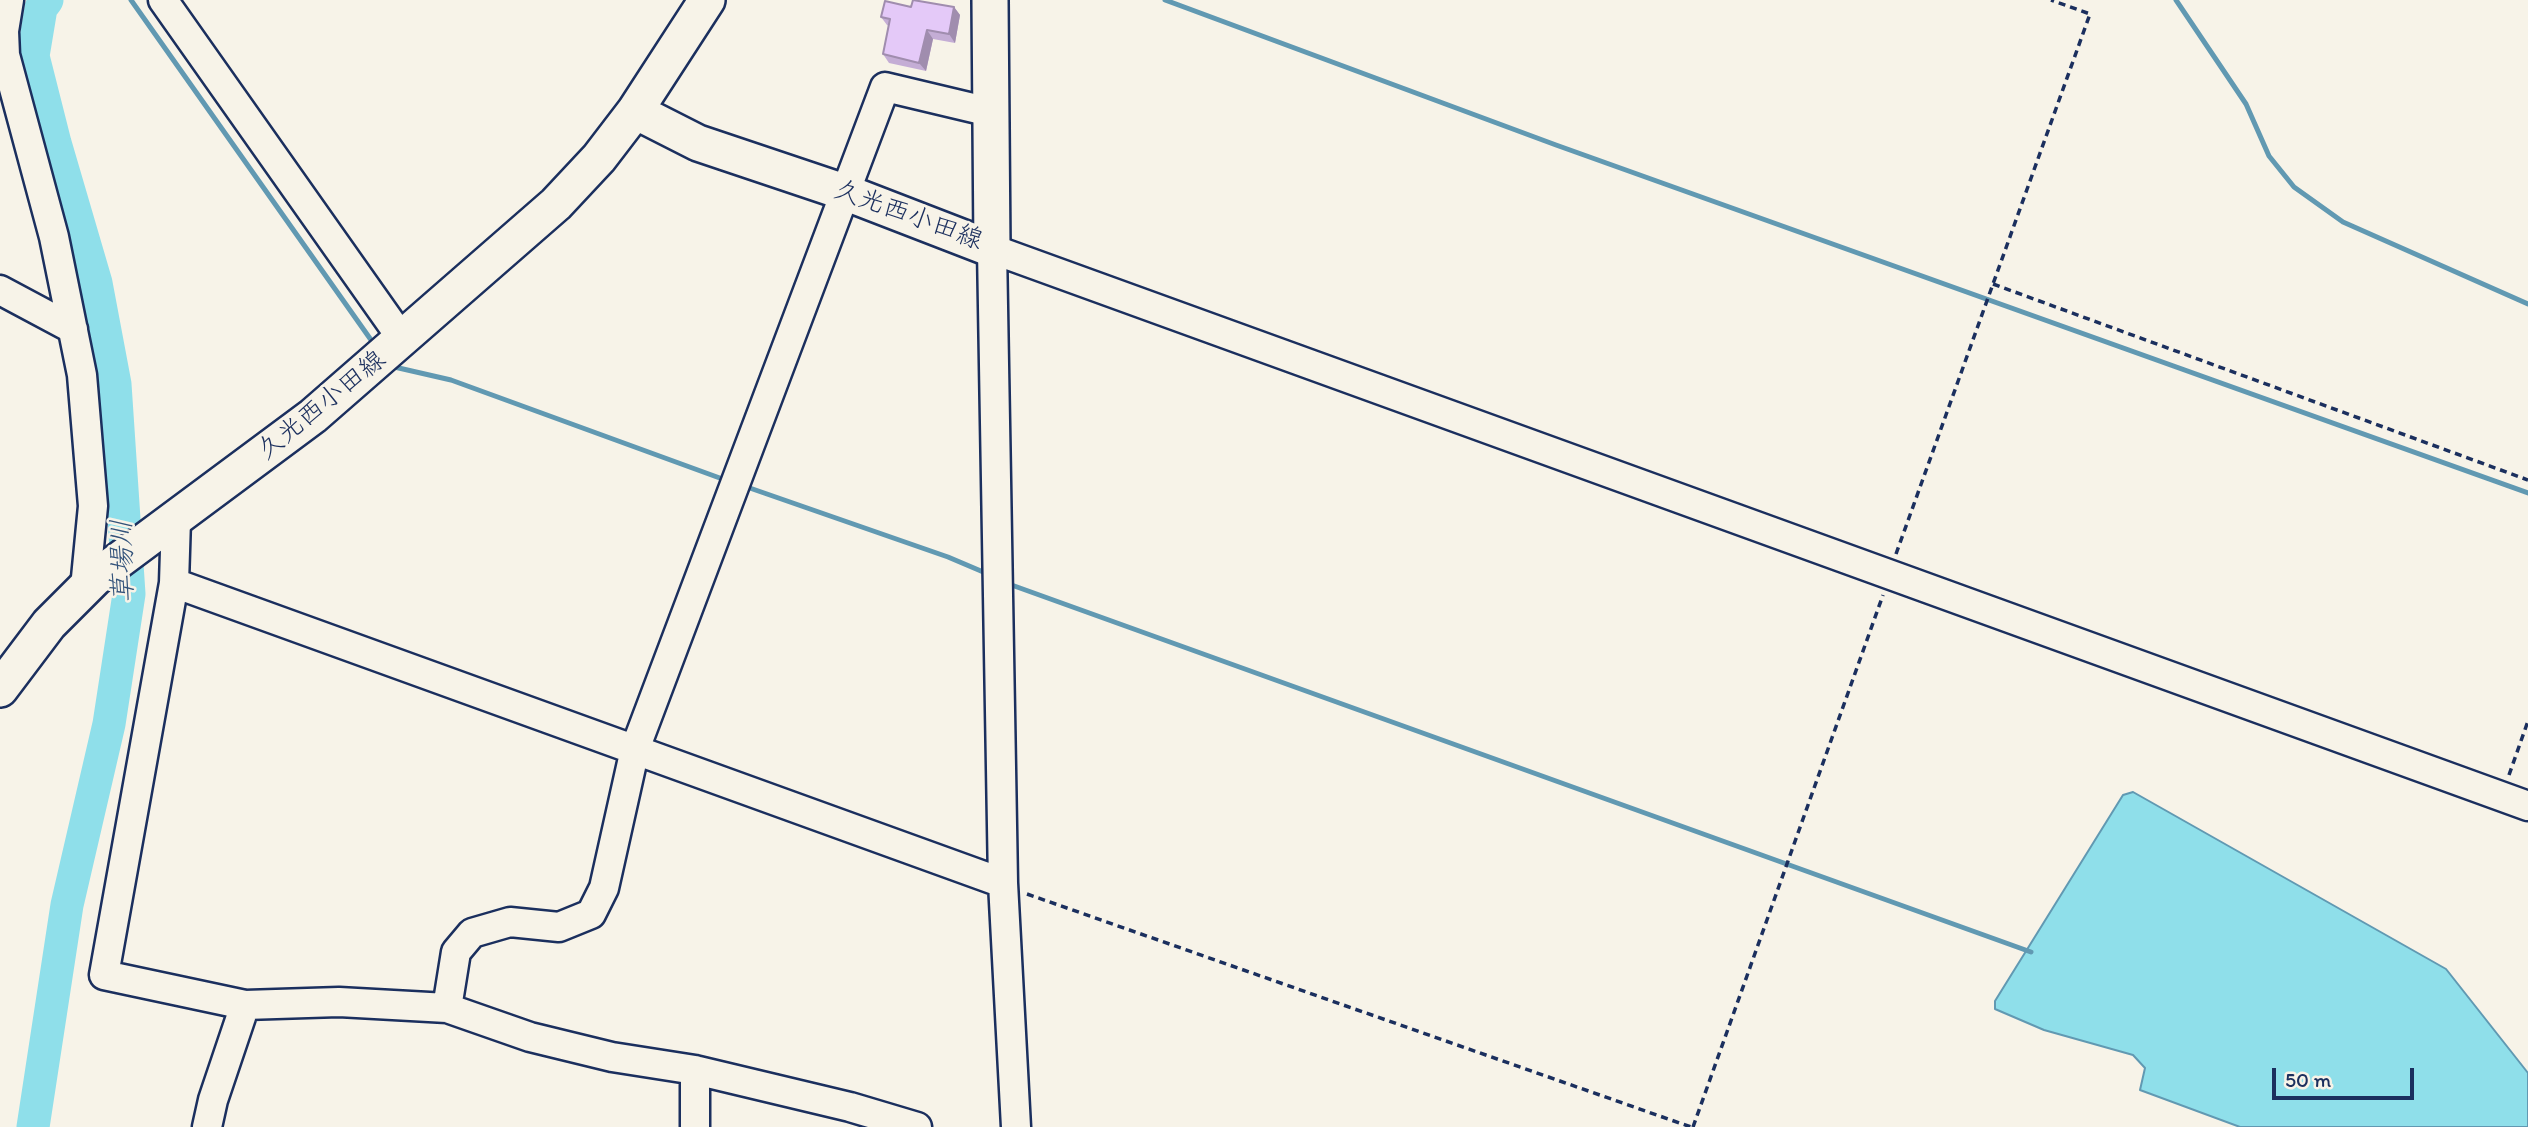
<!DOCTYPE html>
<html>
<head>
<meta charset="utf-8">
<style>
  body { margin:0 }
  #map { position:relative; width:2528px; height:1127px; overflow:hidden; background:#f7f3e8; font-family:Itim,sans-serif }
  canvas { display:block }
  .scale { position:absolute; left:2272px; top:1068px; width:142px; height:32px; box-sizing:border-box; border:4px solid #1b2f5e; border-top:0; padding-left:9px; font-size:21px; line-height:24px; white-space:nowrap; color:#1b2f5e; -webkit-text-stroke:5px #f7f3e8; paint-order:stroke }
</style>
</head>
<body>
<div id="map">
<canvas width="2528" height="1127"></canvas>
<div class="scale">50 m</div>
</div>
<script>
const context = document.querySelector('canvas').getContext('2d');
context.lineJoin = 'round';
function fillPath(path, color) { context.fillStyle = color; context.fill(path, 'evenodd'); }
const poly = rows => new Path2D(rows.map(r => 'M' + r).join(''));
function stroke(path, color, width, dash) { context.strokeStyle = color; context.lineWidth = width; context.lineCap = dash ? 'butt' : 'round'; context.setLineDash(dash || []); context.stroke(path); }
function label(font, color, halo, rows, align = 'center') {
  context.font = font + ' Itim,"Klee One",sans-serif'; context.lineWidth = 5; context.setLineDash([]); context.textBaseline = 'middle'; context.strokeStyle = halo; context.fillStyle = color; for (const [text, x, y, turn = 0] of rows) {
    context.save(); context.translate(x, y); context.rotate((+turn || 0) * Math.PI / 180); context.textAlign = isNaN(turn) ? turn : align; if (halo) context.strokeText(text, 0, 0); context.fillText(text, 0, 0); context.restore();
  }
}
const water = poly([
  [2133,792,2446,969,2528,1073,2528,1127,2240,1127,2140,1090,2145,1068,2133,1055,2044,1030,1995,1009,1995,1001,2123,795,2133,792]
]);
const stream = poly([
  [131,0,376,347],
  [1165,0,1556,145,2528,493],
  [2176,0,2246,104,2269,156,2294,187,2343,222,2528,304],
  [390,366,451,380,728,481],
  [744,486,948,557,988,574],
  [1006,583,2031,952]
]);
const river = poly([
  [33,1127,67,905,109,724,129,594,115,384,96,283,55,143,33,56,41,8,47,0]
]);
const path = poly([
  [1993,284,2528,480],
  [1896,554,2090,14,2051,0],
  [2509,775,2528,721],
  [1027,894,1691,1127],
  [1693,1127,1883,595]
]);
const minor = poly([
  [9,0,4,31,5,55,54,237,82,375,93,506,85,588],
  [163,0,403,340],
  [0,290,73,329],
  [176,519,174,583,104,975,245,1005,339,1002,447,1008,530,1037,612,1057,695,1070,850,1107,917,1127],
  [174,583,1003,883],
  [447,1008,456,952,472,933,510,922,559,927,591,914,604,888,635,749,885,87,990,112],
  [695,1070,695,1127],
  [207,1127,213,1100,245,1005],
  [1016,1127,1003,883,992,249,2528,806]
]);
const major = poly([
  [635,111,698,143,847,193,992,249,990,0],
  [0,689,49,624,95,578,313,416,556,204,599,158,635,111,707,0]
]);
const wall = poly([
  [911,7,954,7,960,15,955,43,933,39,926,71,889,63,883,54,889,26,887,25,881,17]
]);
const shadedWall = poly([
  [954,7,960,15,955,43,949,34],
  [927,30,933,39,926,71,919,63]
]);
const building = poly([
  [913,0,954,7,949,34,927,30,919,63,883,54,890,19,881,17,885,1,911,7,913,0]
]);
const streetNames = [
  ["久光西小田線",908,216,20],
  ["久光西小田線",322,406,-39]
];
const waterNames = [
  ["草場川",124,561,-91]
];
fillPath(water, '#8fdfea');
stroke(water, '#6199b2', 2);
stroke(stream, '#6199b2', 5);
stroke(river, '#8fdfea', 33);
stroke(minor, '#1b2f5e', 33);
stroke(major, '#1b2f5e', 40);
stroke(path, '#1b2f5e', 3.5, [7, 5]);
stroke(minor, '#f7f3e8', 28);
stroke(major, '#f7f3e8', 35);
fillPath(wall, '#c4add5');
fillPath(shadedWall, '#a08dae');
fillPath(building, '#e4c9f8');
stroke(building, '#a08dae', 2);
label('26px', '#1b2f5e', '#f7f3e8', streetNames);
label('italic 28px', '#32527a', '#f7f3e8', waterNames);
</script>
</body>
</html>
